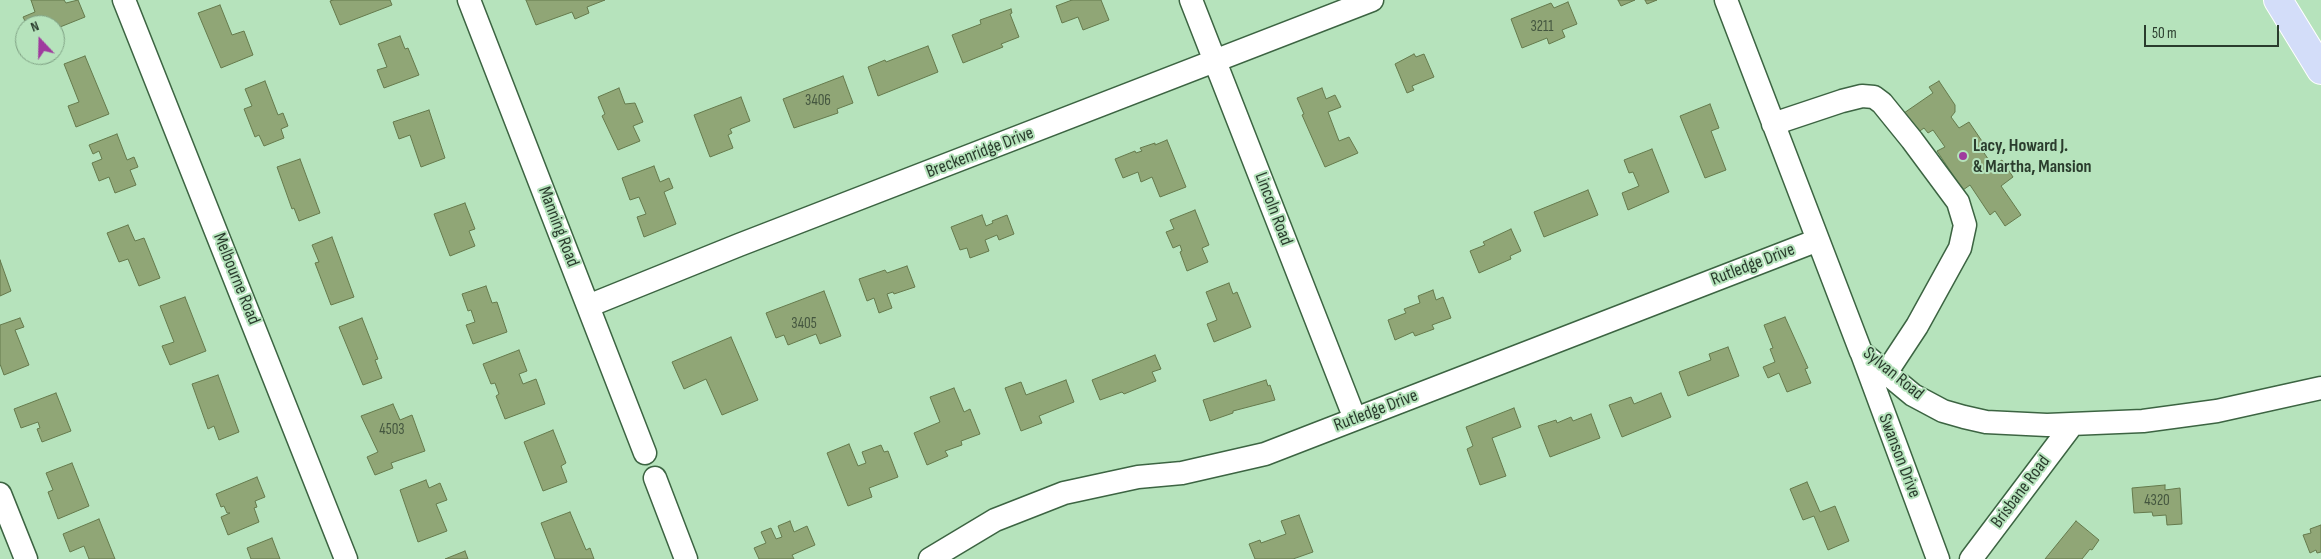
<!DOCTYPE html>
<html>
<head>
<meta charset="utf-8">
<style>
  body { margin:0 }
  #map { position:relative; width:2321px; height:559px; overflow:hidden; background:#b6e3bc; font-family:"Sofia Sans Condensed",sans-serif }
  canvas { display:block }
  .north { position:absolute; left:15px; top:15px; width:50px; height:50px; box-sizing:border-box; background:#b6e3bc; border:1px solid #7ea083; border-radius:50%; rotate:339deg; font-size:14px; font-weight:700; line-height:20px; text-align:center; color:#2a3c2d }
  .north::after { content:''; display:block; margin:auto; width:18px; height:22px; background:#9f3a9e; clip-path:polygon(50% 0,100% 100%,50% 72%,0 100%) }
  .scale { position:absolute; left:2144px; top:25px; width:135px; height:22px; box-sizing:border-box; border:2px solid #2a3c2d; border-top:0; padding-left:6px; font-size:15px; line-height:18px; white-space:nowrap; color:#2a3c2d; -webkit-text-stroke:4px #b6e3bc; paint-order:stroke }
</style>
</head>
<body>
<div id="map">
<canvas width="2321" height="559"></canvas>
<div class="north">N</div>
<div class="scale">50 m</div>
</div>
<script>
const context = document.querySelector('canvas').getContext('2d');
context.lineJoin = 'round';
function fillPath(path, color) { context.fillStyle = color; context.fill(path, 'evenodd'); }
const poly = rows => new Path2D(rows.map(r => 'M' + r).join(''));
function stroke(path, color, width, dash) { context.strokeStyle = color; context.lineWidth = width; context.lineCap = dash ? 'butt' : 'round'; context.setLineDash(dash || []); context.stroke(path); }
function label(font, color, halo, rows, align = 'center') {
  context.font = font + ' "Sofia Sans Condensed",sans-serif'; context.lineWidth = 4; context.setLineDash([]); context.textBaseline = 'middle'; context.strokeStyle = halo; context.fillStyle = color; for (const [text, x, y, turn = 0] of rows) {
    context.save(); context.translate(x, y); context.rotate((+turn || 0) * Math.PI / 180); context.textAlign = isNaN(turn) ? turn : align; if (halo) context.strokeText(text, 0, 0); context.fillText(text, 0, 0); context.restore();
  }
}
const building = poly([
  [31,0,64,0,66,3,78,0,85,17,55,29,55,25,27,25,23,17,35,12,31,0],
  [333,0,390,0,392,5,340,25,330,1,333,0],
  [526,0,605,0,587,7,589,13,575,19,572,12,536,25,526,0],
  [1072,0,1101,0,1109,20,1083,30,1078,17,1062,23,1056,6,1072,0],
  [1618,0,1635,0,1621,6,1618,0],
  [1645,0,1657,0,1647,4,1645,0],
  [1568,2,1577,24,1562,30,1565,37,1549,44,1547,38,1522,48,1511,19,1551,3,1554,8,1568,2],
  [220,5,232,35,244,31,253,55,221,68,198,13,220,5],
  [1011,9,1012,13,1010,14,1019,37,1001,44,1003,47,963,63,952,35,981,24,980,20,1011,9],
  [400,36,405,49,408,48,419,75,384,88,377,70,387,67,378,44,400,36],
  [928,46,938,72,878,96,868,67,885,60,886,62,928,46],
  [1414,54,1416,57,1424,54,1434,77,1412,86,1414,90,1407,93,1395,64,1414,54],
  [85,56,109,114,76,127,68,106,79,102,64,64,85,56],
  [843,76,853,103,837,109,838,113,794,128,783,99,843,76],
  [265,81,278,115,283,113,288,126,281,129,284,138,264,146,259,135,255,137,244,109,252,106,245,89,265,81],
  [1939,81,1955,105,1955,112,1951,117,1959,128,1969,122,1986,147,1982,150,1993,166,2002,160,2013,177,2001,186,2021,215,2005,226,1995,211,1990,215,1970,185,1963,190,1937,151,1945,147,1933,130,1928,133,1924,128,1917,133,1904,113,1933,93,1929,87,1939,81],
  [619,88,625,104,635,103,643,122,633,126,640,141,618,150,602,116,605,114,598,97,619,88],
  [1322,88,1326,99,1335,95,1341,107,1328,112,1339,141,1349,137,1358,153,1325,167,1302,115,1304,114,1297,98,1322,88],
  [741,97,750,121,730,129,732,133,728,135,733,148,710,157,694,115,741,97],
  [1710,104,1719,128,1711,131,1726,170,1705,178,1680,116,1710,104],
  [429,110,445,158,421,167,410,135,399,139,393,122,429,110],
  [117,134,127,160,134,157,138,167,130,170,136,185,115,193,109,177,99,181,92,163,102,159,99,151,93,154,89,145,117,134],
  [1167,140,1186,187,1160,197,1152,177,1141,182,1138,172,1123,178,1115,159,1135,151,1136,153,1142,151,1140,148,1155,143,1155,145,1167,140],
  [1652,149,1669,192,1628,210,1622,193,1639,186,1633,172,1629,173,1624,160,1652,149],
  [300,159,320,213,299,221,294,208,292,209,277,167,300,159],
  [654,166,660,182,669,178,673,188,664,192,676,224,644,237,637,217,646,214,639,197,630,200,622,178,654,166],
  [1588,190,1598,215,1544,237,1534,212,1588,190],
  [465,203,475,229,469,231,475,246,450,256,434,214,465,203],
  [1195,210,1209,245,1202,248,1208,262,1187,271,1180,252,1182,251,1180,245,1173,248,1166,232,1174,229,1170,220,1195,210],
  [982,215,986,226,993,223,992,221,1007,215,1014,234,999,240,997,235,985,240,989,251,970,258,967,248,960,250,951,227,982,215],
  [128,225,135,241,144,238,160,278,139,286,128,259,119,262,107,233,128,225],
  [1511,229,1521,251,1510,256,1511,259,1479,273,1470,251,1485,245,1483,242,1511,229],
  [332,237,354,297,331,305,315,263,319,262,312,245,332,237],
  [0,260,11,291,0,296,0,260],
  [907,266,915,287,894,294,893,292,887,294,892,308,879,313,874,298,867,301,859,279,885,270,887,273,907,266],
  [1229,283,1233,294,1237,292,1251,327,1214,342,1207,324,1217,320,1206,292,1229,283],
  [486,286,492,303,497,302,507,332,473,344,466,325,475,322,471,310,468,311,462,294,486,286],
  [1433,290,1436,300,1443,297,1451,318,1432,325,1434,329,1415,336,1413,332,1395,340,1388,320,1406,313,1404,309,1420,303,1418,296,1433,290],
  [824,291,841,336,820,344,816,334,788,345,784,335,776,338,766,313,824,291],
  [185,297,206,351,170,365,162,346,174,342,160,306,185,297],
  [1785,317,1808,368,1805,369,1811,383,1787,392,1779,373,1768,378,1763,367,1775,362,1770,349,1773,348,1764,325,1785,317],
  [20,318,24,327,15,330,29,365,4,375,0,364,0,325,20,318],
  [362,318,378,359,375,360,382,378,363,385,339,327,362,318],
  [731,337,758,400,722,415,706,379,684,389,672,362,731,337],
  [1728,347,1739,376,1688,396,1679,372,1711,360,1709,354,1728,347],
  [519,350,527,371,519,374,523,384,536,379,545,404,505,419,496,396,499,394,495,383,491,384,483,364,519,350],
  [1155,355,1161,369,1152,372,1156,381,1124,394,1122,392,1100,400,1092,380,1155,355],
  [218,375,239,432,219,440,214,426,208,429,192,384,218,375],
  [1066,380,1074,402,1039,416,1042,423,1021,431,1005,388,1021,382,1026,395,1066,380],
  [1266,380,1268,386,1270,385,1275,400,1233,411,1233,413,1210,421,1203,400,1266,380],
  [954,388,964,412,970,409,980,434,961,441,962,445,945,451,948,456,927,465,914,433,940,422,930,397,954,388],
  [56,393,71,431,42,442,37,429,40,428,38,422,21,428,14,409,56,393],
  [1661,393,1671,417,1622,437,1609,405,1631,397,1634,404,1661,393],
  [393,404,400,420,412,415,425,451,391,463,393,468,375,475,367,457,378,452,361,416,393,404],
  [1514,408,1521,427,1492,438,1506,476,1480,485,1467,449,1473,446,1466,427,1514,408],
  [1591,414,1600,438,1550,457,1538,426,1556,420,1557,423,1571,417,1573,421,1591,414],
  [553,430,566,463,561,466,567,482,543,491,524,442,553,430],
  [849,444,858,466,866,463,862,452,881,445,884,452,888,451,898,477,869,488,872,497,848,506,827,453,849,444],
  [72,463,89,506,58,519,48,492,53,490,46,473,72,463],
  [257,477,265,497,255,501,257,507,254,508,259,522,228,535,221,517,230,513,227,513,224,506,221,507,216,494,257,477],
  [426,480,429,488,440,483,447,500,436,504,447,531,418,542,400,490,426,480],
  [1807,482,1820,512,1835,506,1849,541,1828,550,1814,516,1803,520,1790,489,1807,482],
  [2165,485,2165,490,2180,488,2182,524,2167,525,2166,515,2153,516,2152,512,2134,513,2132,488,2165,485],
  [570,512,586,550,590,548,594,559,555,559,541,523,570,512],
  [1299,515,1313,552,1293,559,1255,559,1249,544,1260,540,1261,543,1286,534,1281,521,1299,515],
  [99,519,115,559,89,559,84,546,70,552,63,534,99,519],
  [790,521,794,532,807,526,815,545,792,555,794,559,759,559,754,548,766,543,761,532,771,528,776,539,782,537,778,526,790,521],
  [2076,521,2099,540,2092,550,2090,549,2082,559,2045,559,2076,521],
  [2321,525,2321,552,2317,553,2316,550,2310,553,2303,535,2311,533,2310,529,2321,525],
  [272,538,280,559,251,559,247,548,272,538],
  [465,551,468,559,445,559,465,551]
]);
const minor = poly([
  [124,0,346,559],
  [469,0,645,453],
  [1191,0,1355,419],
  [1726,0,1861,352,1913,395,1943,411,1964,417,1986,422,2047,425,2143,421,2217,411,2321,388],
  [1773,124,1842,101,1862,96,1874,97,1882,103,1912,140,1958,202,1965,225,1960,248,1917,326,1886,373],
  [588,306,739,245,1372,0],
  [1862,354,1938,559],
  [655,478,686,559],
  [0,494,26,559],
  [930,559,995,520,1064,493,1138,477,1182,473,1265,454,1818,240],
  [1971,559,2072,425]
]);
const major = poly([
  [2278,0,2321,70]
]);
const markers = [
  [1963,156,5,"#9f3a9e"]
];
const numberNames = [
  ["3211",1542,27],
  ["3406",818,101],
  ["3405",804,324],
  ["4503",392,430],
  ["4320",2157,501]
];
const poiNames = [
  ["Lacy, Howard J.",1973,146],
  ["& Martha, Mansion",1973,167]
];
const streetNames = [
  ["Breckenridge Drive",980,153,-21],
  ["Lincoln Road",1273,209,69],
  ["Manning Road",558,227,69],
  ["Rutledge Drive",1753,265,-21],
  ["Melbourne Road",236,279,68],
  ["Sylvan Road",1893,374,39],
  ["Rutledge Drive",1376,411,-21],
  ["Swanson Drive",1899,456,69],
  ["Brisbane Road",2021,492,-53]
];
fillPath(building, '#90a676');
stroke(building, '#657a4c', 1);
stroke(minor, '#3c6442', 25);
stroke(major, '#fff', 30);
stroke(minor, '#fff', 22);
stroke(major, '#d3ddf9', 28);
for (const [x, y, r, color] of markers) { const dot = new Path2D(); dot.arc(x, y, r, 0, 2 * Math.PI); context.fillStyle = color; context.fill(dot); stroke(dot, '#b6e3bc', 2); }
label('15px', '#44563f', null, numberNames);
label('bold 18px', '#2a3c2d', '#b6e3bc', poiNames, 'left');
label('18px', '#2a3c2d', '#b6e3bc', streetNames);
</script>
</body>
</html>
